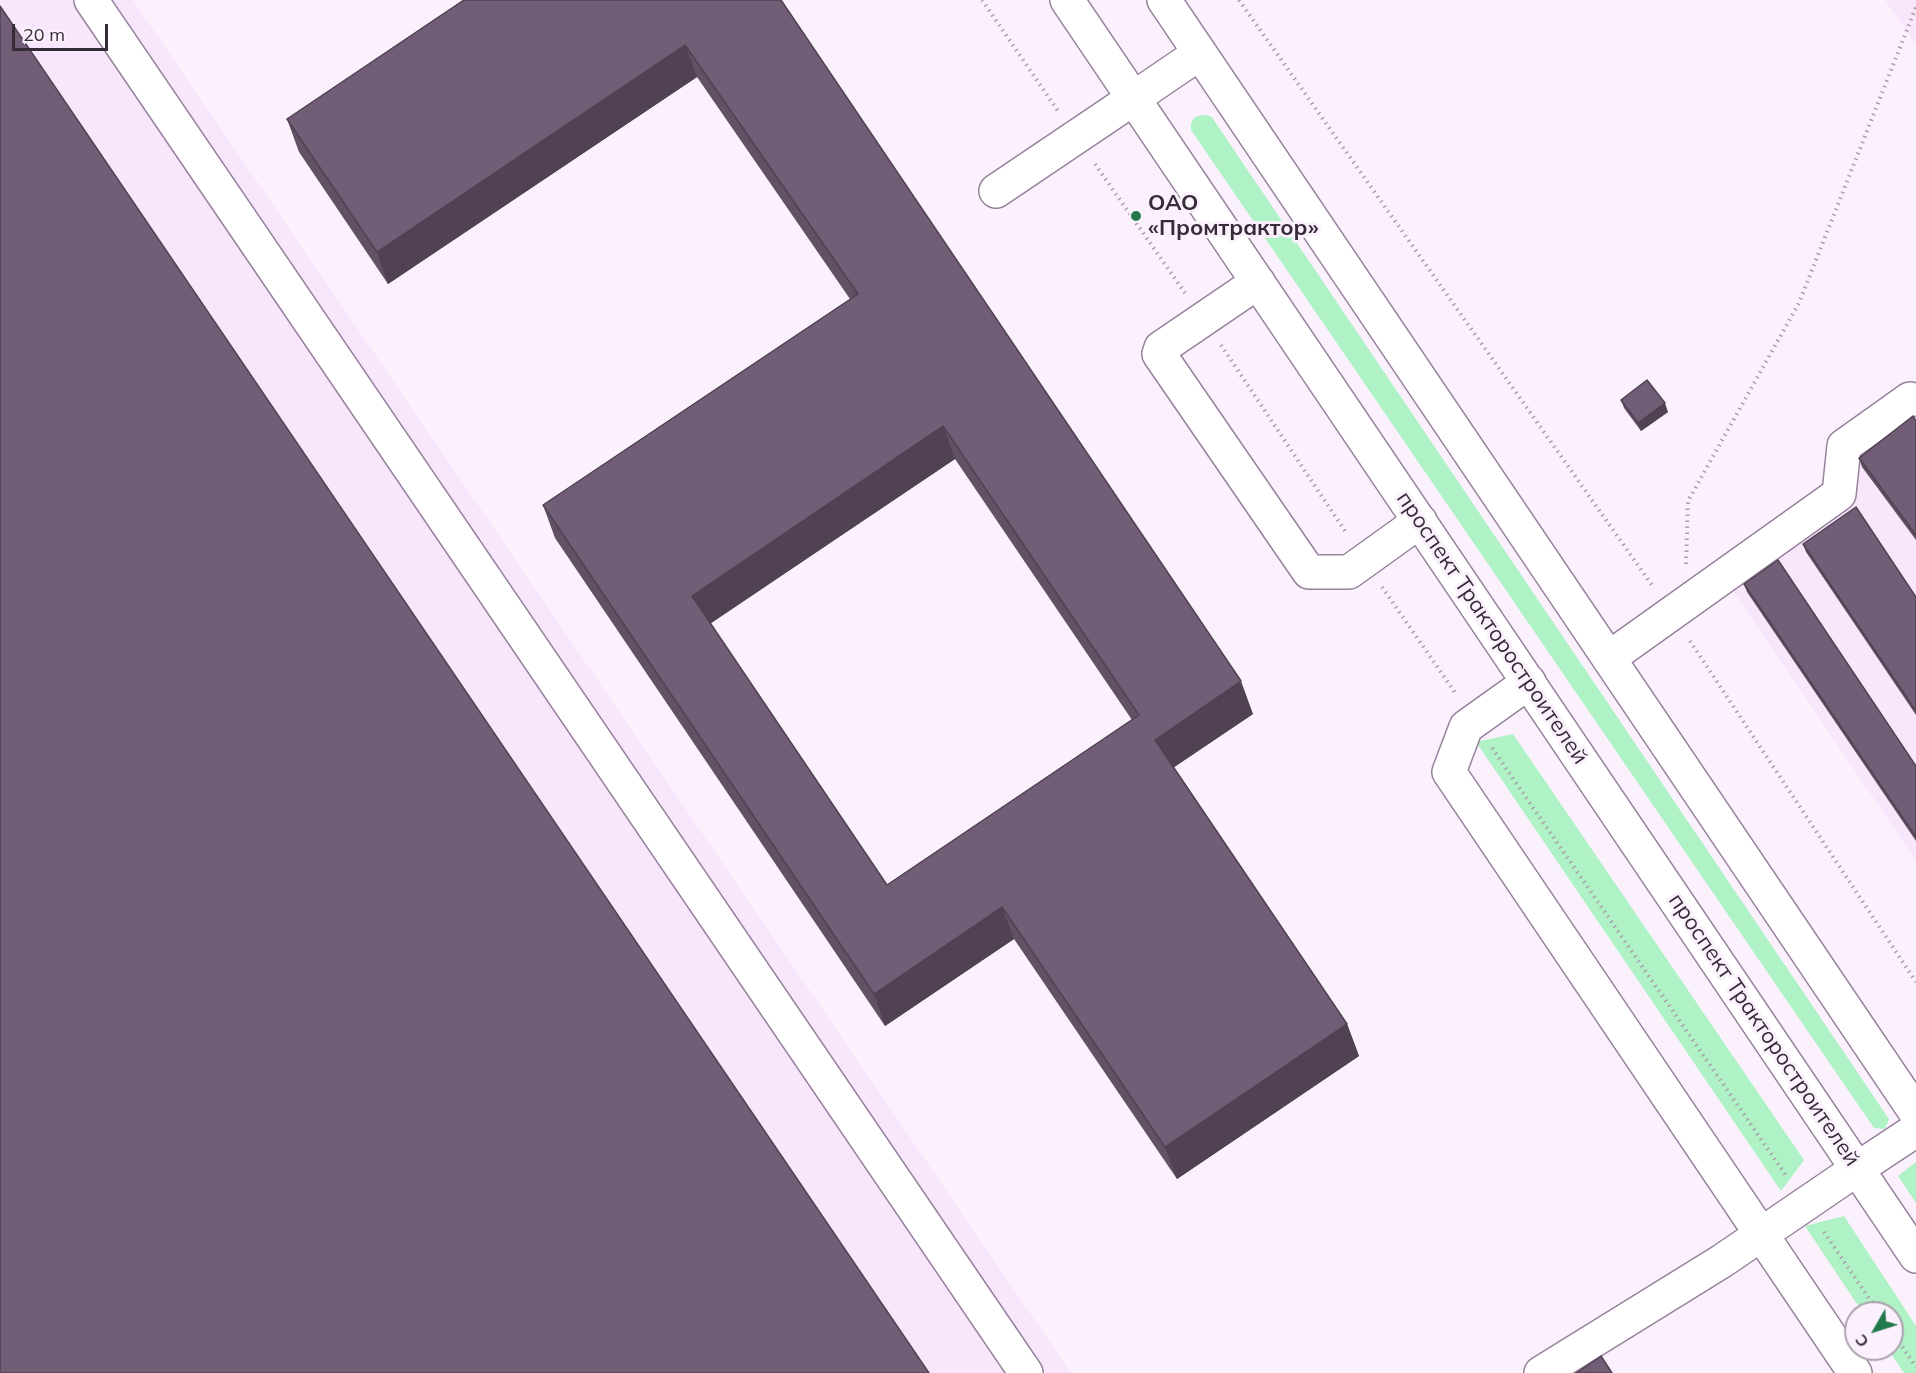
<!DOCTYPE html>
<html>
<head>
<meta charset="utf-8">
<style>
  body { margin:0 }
  #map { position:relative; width:1916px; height:1373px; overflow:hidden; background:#fbf1fd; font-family:Mulish,sans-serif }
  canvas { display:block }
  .north { position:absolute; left:1844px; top:1301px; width:60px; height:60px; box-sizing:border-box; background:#fbf1fd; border:2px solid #aca2ae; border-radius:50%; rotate:231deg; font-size:16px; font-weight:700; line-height:24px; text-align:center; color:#362c37 }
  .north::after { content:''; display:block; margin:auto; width:21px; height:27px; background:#23794c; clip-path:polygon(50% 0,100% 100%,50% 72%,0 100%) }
  .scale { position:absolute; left:12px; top:24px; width:96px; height:27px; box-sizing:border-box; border:3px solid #362c37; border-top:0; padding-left:8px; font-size:18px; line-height:21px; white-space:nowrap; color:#362c37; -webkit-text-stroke:4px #fbf1fd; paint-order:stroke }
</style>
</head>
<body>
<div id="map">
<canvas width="1916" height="1373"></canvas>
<div class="north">С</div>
<div class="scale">20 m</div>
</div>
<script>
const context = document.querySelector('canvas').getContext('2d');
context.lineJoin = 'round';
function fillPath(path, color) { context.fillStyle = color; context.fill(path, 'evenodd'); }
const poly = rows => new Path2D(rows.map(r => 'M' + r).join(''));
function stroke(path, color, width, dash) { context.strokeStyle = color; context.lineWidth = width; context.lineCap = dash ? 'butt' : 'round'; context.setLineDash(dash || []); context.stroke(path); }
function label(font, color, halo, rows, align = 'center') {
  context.font = font + ' Mulish,sans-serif'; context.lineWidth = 6; context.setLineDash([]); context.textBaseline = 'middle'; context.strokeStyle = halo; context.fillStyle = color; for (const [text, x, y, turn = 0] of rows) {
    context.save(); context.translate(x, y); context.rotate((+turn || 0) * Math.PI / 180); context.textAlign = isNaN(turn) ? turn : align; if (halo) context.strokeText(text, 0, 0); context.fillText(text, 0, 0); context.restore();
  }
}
const built = poly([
  [0,0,133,0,1071,1373,0,1373],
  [1885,0,1916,0,1916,45],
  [1916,426,1916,861,1714,563]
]);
const green = poly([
  [1202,115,1211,116,1889,1119,1885,1129,1874,1128,1191,130,1191,123,1195,117],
  [1513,734,1804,1160,1781,1191,1476,742],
  [1916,1162,1916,1203,1898,1176],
  [1844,1216,1916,1326,1916,1373,1904,1373,1888,1349,1892,1349,1892,1313,1863,1313,1805,1226]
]);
const path = poly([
  [982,0,1058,111],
  [1239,0,1654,588],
  [1095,164,1185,293],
  [1221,345,1347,534],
  [1686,564,1688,501,1799,303,1916,7],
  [1382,587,1456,694],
  [1690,641,1916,982],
  [1492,748,1787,1177],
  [1824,1232,1879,1313],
  [1892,1332,1916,1367]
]);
const minor = poly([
  [91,0,1026,1373],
  [996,191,1134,98],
  [1258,282,1161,348,1159,354,1309,572,1349,572,1420,521],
  [1609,658,1839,494,1844,446,1910,399],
  [1529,682,1466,727,1449,772,1855,1373],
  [1541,1373,1722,1261,1857,1169]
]);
const major = poly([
  [1067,0,1916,1256],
  [1164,0,1916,1113],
  [1134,98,1200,53],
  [1857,1169,1916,1130]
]);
const wall = poly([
  [781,0,1253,714,1174,767,1347,1024,1359,1056,1177,1179,1014,939,885,1026,555,538,543,505,850,299,697,77,388,284,299,152,287,119],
  [955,459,1132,720,887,885,710,623],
  [1621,400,1668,412,1641,431,1624,408],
  [1916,421,1916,540,1862,467,1859,458],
  [1803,544,1916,597,1916,715,1806,552],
  [1744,584,1916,766,1916,841,1747,592]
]);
const shadedWall = poly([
  [685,45,697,77,388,284,377,252],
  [1665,403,1668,412,1641,431,1638,423],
  [943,426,955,459,704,628,692,596],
  [1241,681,1253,714,1167,772,1155,740],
  [1002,907,1014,939,885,1026,874,994],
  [1347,1024,1359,1056,1177,1179,1165,1147]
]);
const building = poly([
  [464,0,781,0,1241,681,1155,740,1347,1024,1165,1147,1002,907,874,994,543,505,858,294,685,45,377,252,287,119,464,0],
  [943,426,1139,715,887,885,692,596,943,426],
  [0,6,929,1373,0,1373,0,6],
  [1647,380,1665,403,1638,423,1621,400,1647,380],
  [1913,416,1916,421,1916,535,1859,458,1913,416],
  [1856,507,1916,597,1916,711,1803,544,1856,507],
  [1778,560,1916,766,1916,837,1744,584,1778,560],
  [1601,1356,1612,1373,1576,1373,1601,1356]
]);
const markers = [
  [1136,216,6,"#23794c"]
];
const poiNames = [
  ["ОАО",1148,203],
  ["«Промтрактор»",1148,228]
];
const streetNames = [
  ["проспект Тракторостроителей",1492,628,56],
  ["проспект Тракторостроителей",1764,1030,56]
];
fillPath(built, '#f8e6fc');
fillPath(green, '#aef2c6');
stroke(minor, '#97819c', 36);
stroke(major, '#97819c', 36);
stroke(path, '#aaa0ac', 4, [1.5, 4.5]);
stroke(minor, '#fff', 33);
stroke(major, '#fff', 33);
fillPath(wall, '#625065');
fillPath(shadedWall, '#504153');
fillPath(building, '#725d76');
stroke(building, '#504153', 1.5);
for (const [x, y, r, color] of markers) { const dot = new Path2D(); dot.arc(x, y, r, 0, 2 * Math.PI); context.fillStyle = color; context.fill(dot); stroke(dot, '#fbf1fd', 2); }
label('bold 22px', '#362c37', '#fbf1fd', poiNames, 'left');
label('22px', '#362c37', '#fbf1fd', streetNames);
</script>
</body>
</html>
